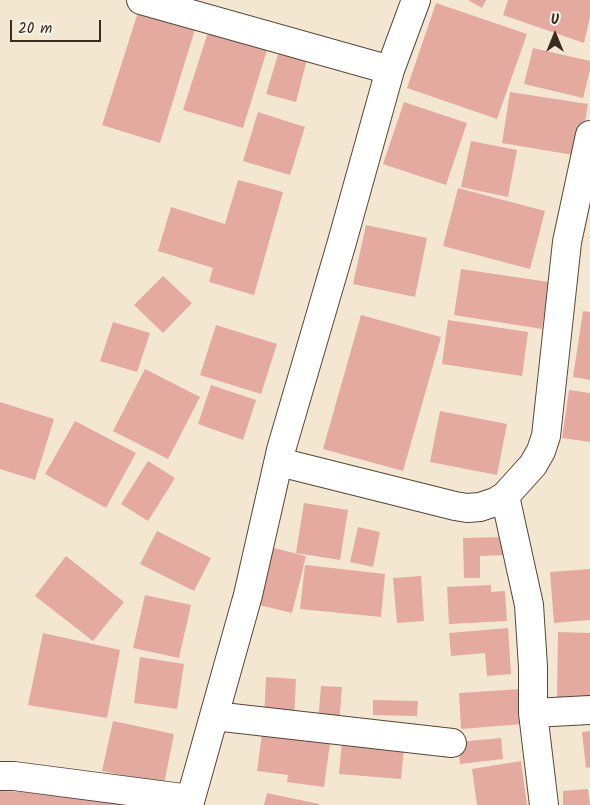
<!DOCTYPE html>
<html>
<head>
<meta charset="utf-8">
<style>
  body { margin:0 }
  #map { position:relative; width:590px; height:805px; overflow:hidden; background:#f4e7d2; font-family:Kalam,sans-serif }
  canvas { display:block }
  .north { position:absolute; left:530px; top:10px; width:50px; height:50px; -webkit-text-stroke:4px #f7f3e8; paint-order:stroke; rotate:0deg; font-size:14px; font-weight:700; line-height:20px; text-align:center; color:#3b2a1e }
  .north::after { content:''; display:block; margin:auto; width:18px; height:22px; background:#3b2a1e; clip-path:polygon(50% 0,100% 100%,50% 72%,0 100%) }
  .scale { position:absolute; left:10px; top:20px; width:91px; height:22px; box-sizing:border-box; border:2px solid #3b2a1e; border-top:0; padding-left:6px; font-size:15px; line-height:18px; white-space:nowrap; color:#3b2a1e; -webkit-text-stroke:4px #f7f3e8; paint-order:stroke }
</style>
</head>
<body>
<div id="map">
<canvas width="590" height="805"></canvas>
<div class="north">U</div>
<div class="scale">20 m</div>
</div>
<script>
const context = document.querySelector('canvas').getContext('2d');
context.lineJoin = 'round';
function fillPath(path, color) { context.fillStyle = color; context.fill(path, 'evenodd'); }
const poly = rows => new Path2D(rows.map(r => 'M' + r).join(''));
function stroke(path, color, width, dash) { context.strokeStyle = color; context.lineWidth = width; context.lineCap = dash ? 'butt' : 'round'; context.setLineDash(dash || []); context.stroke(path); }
const building = poly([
  [468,0,486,0,482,8],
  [508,0,590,0,590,17,584,43,503,15],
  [436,3,527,34,497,119,407,88],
  [140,6,197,23,160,143,102,125],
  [208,32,267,50,243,128,183,110],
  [280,48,308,55,296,102,266,94],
  [533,48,590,61,590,70,583,98,524,84],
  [510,92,588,104,579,156,502,143],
  [404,102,467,123,446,185,383,164],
  [258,112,305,127,290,175,243,161],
  [471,141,517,150,508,197,461,187],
  [238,180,283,192,254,295,209,282,213,268,158,251,171,207,225,224],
  [458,188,545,211,530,269,443,246],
  [366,225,427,238,415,297,353,284],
  [461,269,549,282,542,329,454,315],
  [163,276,192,303,163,333,134,305],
  [583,311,590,312,590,380,573,377],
  [361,315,441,337,403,471,323,449],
  [448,320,528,332,522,376,442,364],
  [113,322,150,333,137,372,100,361],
  [216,325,277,344,261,394,200,375],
  [145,369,200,397,168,459,113,431],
  [211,385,256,400,243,440,198,424],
  [569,390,590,393,590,442,562,438],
  [0,402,54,419,35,480,0,469],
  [440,411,507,424,497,475,430,462],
  [75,421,136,453,106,508,45,474],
  [148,461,175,478,148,521,121,504],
  [304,503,348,510,340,560,296,553],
  [358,527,380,532,373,567,350,562],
  [157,531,211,558,194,591,140,564],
  [506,537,507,555,480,556,480,578,464,578,463,538],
  [270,547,306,556,292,613,255,604],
  [66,556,124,602,93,641,35,596],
  [305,565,385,574,381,617,300,609],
  [590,569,590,620,554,623,550,572],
  [421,576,424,621,397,623,393,578],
  [491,585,491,592,505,591,507,621,449,624,447,587],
  [145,595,191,605,179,658,133,648],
  [508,628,511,674,487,676,485,653,451,656,449,633],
  [558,632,590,633,590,698,557,698],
  [43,633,120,650,107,718,28,705],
  [140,657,184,664,177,709,134,703],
  [266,677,296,679,294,719,264,717],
  [321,686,342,687,339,725,318,724],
  [520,689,523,724,461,729,459,693],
  [373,700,418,701,417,716,373,715],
  [113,721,174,734,164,784,102,771],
  [590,731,590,767,586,768,582,732],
  [262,734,330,743,324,787,287,782,288,775,257,771],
  [501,738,503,759,460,764,458,742],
  [342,741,404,747,401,779,339,774],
  [521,761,527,805,477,805,472,769],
  [588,789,590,805,563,805,563,791],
  [0,791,136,795,136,805,0,805],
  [267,793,319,804,319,805,264,805]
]);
const minor = poly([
  [141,0,390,70],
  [279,462,455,506,467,508,480,507,495,502,505,496,533,465,541,451,546,436,567,242,590,135],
  [505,496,529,605,533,667,533,713],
  [214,716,452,743],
  [0,776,14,776,190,799],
  [189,805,248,595,281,450,342,242,390,70,416,0],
  [544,805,533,713,590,710]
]);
fillPath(building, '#e4aaa0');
stroke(minor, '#574639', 30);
stroke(minor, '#fff', 28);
</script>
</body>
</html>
